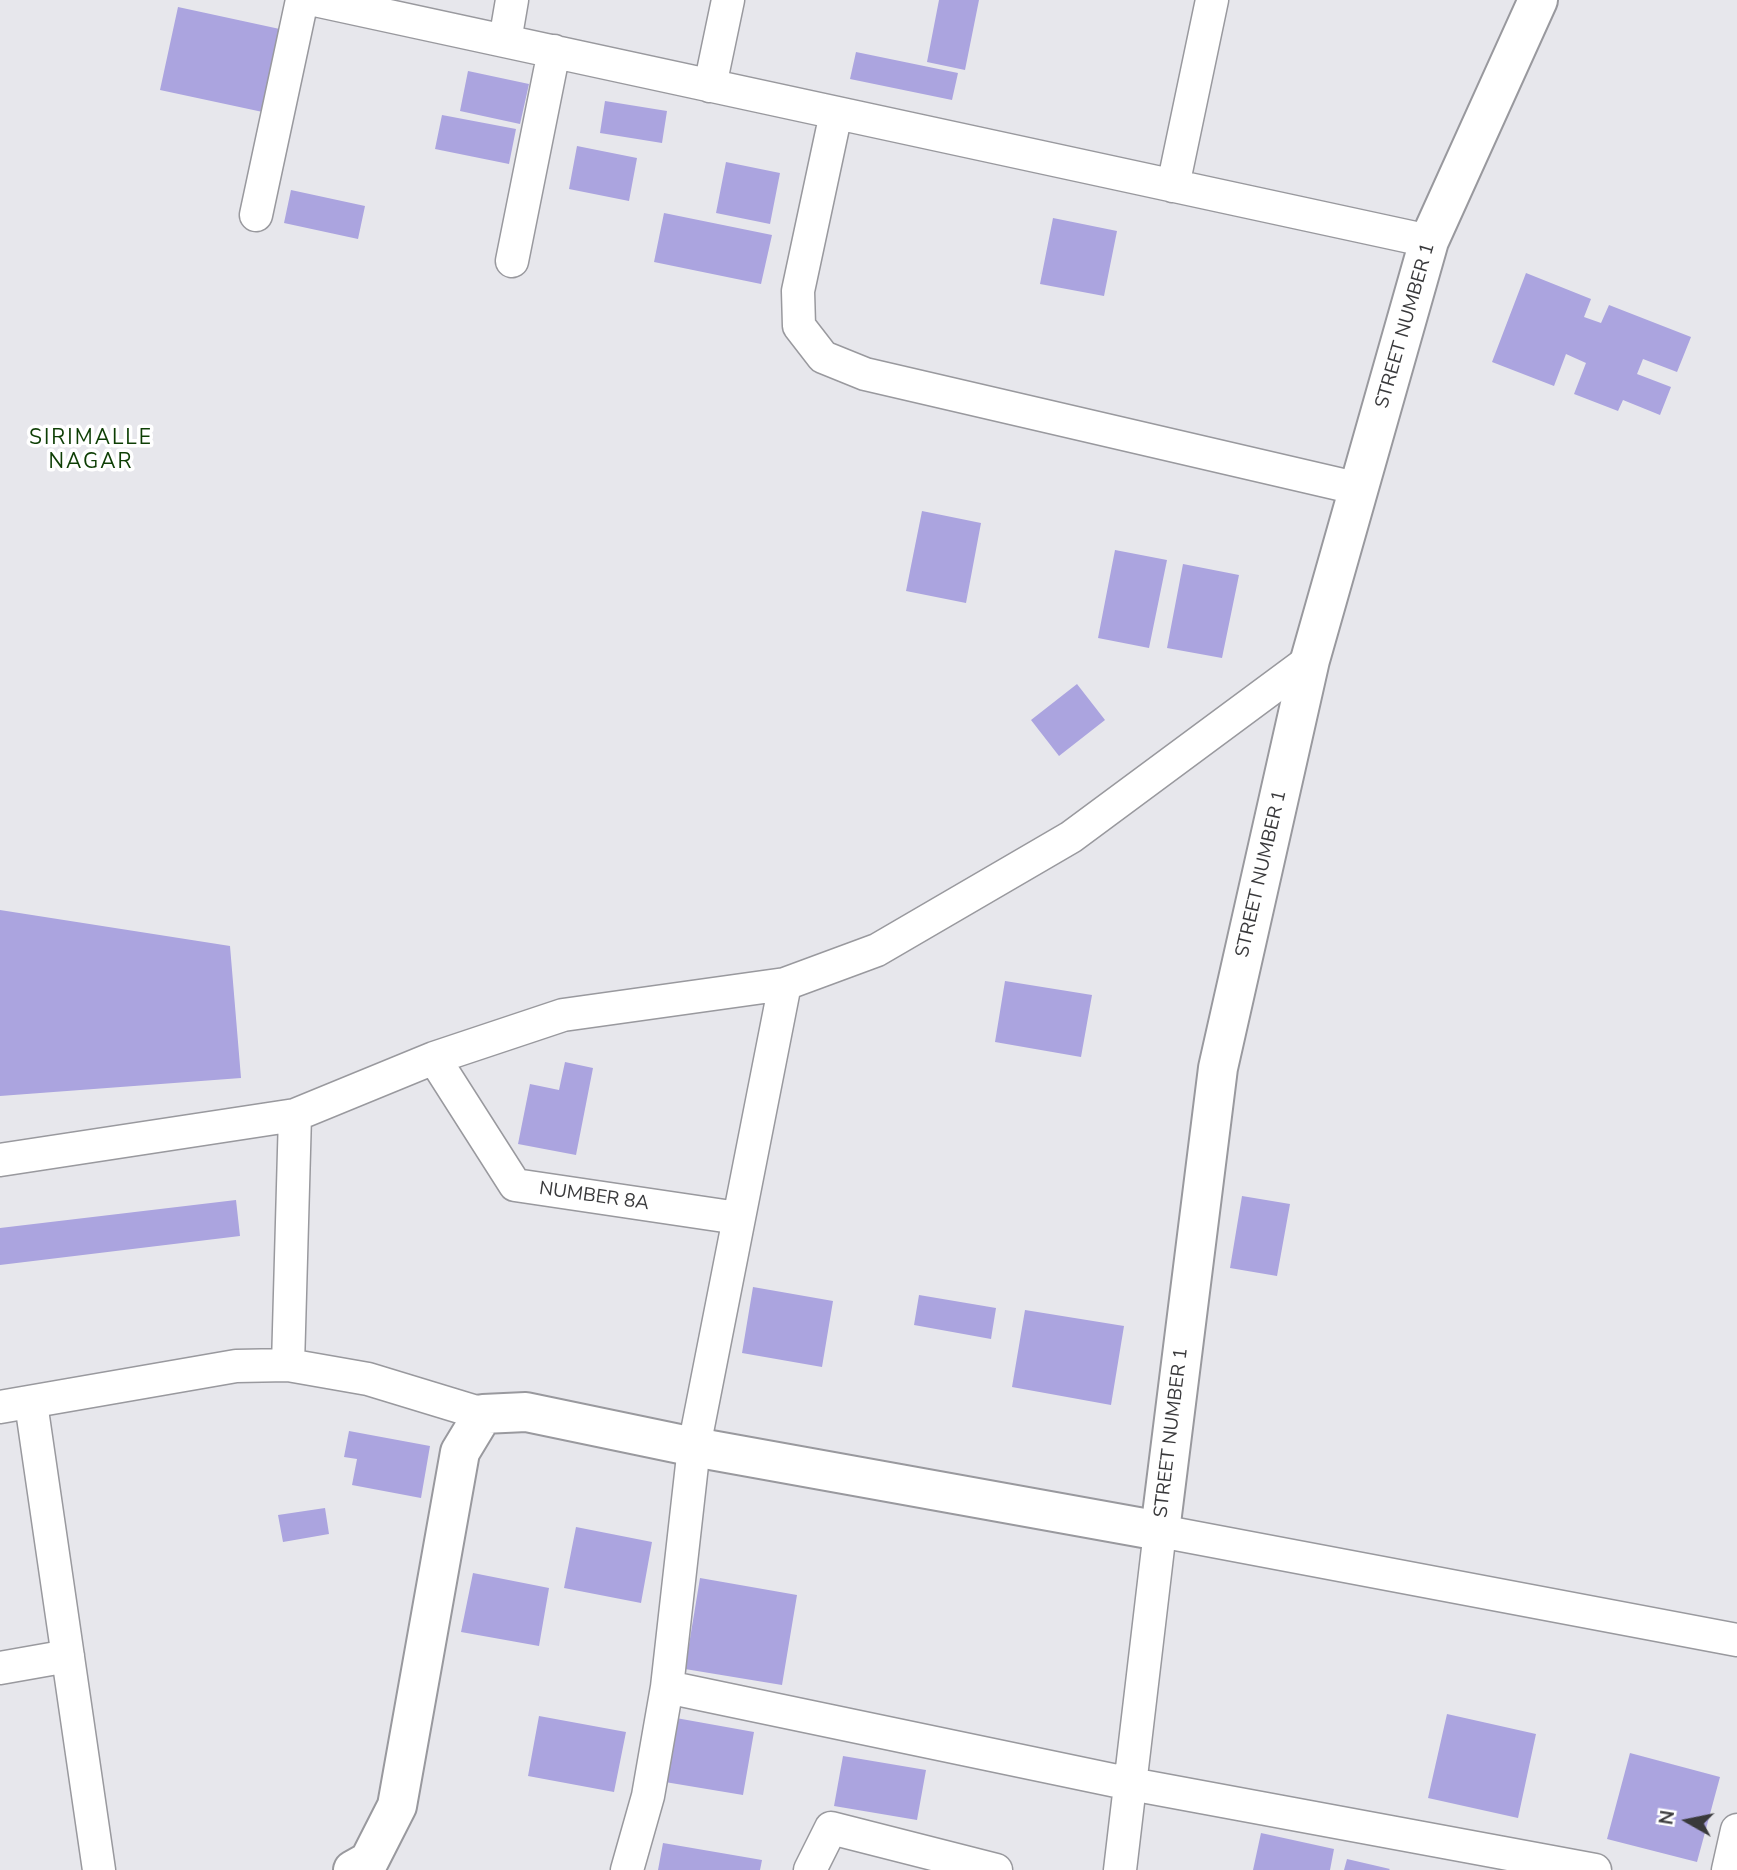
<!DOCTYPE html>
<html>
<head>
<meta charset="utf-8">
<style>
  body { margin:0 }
  #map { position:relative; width:1737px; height:1870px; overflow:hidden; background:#e7e7ec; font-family:"Nunito Sans",sans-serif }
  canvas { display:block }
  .north { position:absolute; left:1653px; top:1786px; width:70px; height:70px; -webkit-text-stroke:5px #fff; paint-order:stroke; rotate:279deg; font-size:19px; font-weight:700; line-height:28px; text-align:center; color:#39393b }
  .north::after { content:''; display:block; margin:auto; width:24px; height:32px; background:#39393b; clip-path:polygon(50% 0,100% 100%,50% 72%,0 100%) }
</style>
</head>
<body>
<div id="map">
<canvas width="1737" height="1870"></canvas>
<div class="north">N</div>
</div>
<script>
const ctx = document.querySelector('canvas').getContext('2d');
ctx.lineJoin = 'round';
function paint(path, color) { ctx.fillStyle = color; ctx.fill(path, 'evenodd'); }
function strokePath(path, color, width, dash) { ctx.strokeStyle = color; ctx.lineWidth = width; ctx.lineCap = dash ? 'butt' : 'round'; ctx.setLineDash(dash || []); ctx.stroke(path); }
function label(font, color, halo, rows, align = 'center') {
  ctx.font = font + ' "Nunito Sans",sans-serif'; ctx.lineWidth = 7; ctx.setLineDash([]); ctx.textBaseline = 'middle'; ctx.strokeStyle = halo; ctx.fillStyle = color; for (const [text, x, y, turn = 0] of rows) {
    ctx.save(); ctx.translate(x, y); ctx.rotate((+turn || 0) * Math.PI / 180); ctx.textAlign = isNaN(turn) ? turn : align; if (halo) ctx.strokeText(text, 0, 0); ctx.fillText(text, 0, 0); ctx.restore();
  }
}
paint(new Path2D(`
  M939,0H979L965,70L927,62Z
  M178,7L289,31L272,114L160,90Z
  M856,52L958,73L952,100L850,79Z
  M468,71L529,84L520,124L460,111Z
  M605,101L667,111L662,143L600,133Z
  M442,115L516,129L509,164L435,149Z
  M577,146L637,158L629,201L569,189Z
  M726,162L780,173L770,224L716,213Z
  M291,190L365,206L358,239L284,223Z
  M664,213L772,235L761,284L654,262Z
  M1053,218L1117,231L1104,296L1040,284Z
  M1526,273L1591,299L1584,317L1601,323L1609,305L1691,337L1677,372L1643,359L1637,374L1671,387L1660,415L1623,400L1618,411L1574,394L1586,363L1566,354L1554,386L1492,362Z
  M922,511L981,523L966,603L906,591Z
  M1115,550L1167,560L1149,648L1098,638Z
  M1183,564L1239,575L1222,658L1167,648Z
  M1077,684L1105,720L1059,756L1031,720Z
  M0,910L230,946L241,1078L0,1096Z
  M1005,981L1092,995L1081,1057L995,1042Z
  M565,1062L593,1068L576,1155L518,1144L530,1084L559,1090Z
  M1242,1196L1290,1204L1277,1276L1230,1268Z
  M236,1200L240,1236L0,1265V1228Z
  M753,1287L833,1301L822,1367L742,1353Z
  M919,1295L996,1308L991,1339L914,1325Z
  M1025,1310L1124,1326L1111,1405L1012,1387Z
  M349,1431L430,1446L421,1498L352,1485L357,1459L344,1457Z
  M325,1508L329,1534L283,1542L278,1515Z
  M576,1527L652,1542L641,1603L564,1588Z
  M473,1573L549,1588L539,1646L461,1632Z
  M700,1578L797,1595L782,1685L685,1669Z
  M1447,1714L1536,1734L1518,1818L1428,1798Z
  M539,1716L626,1732L614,1792L528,1776Z
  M676,1718L754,1732L743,1795L665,1782Z
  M1630,1753L1720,1777L1697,1862L1607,1839Z
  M843,1756L926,1770L917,1820L834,1806Z
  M1261,1833L1334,1849L1330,1870H1253Z
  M663,1843L762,1860L760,1870H658Z
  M1347,1859L1390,1869L1389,1870H1344Z`), '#aba4df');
const street = new Path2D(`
  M315,0L1429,241
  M505,41L512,0
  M710,86L728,0
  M836,113L798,291L799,326L823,357L865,374L1360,489
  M1173,186L1212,0
  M256,215L302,0
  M512,261L554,51
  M434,1058L515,1185L738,1218
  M0,1160L295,1115L434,1058L563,1015L785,984L877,950L1071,837L1310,660
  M288,1365L295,1115
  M31,1403L99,1870
  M0,1407L236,1366L288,1365L368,1379L483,1414
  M0,1668L68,1656
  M667,1687L1131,1784L1595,1870
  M627,1870L648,1796L667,1687L694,1447L785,984
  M810,1870L831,1828L996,1870
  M1120,1870L1160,1531L1737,1640
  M1728,1870L1737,1830`);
const secondary = new Path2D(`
  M353,1870L369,1861L397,1806L460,1452L483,1414L526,1412L694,1447L1160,1531L1218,1068L1310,660L1429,241L1538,0`);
strokePath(street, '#99999e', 35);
strokePath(secondary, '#99999e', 42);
strokePath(street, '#fff', 32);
strokePath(secondary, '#fff', 38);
label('19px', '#39393b', '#fff', [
  ["STREET NUMBER 1",1406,326,-74],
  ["STREET NUMBER 1",1262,874,-77],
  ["NUMBER 8A",594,1197,8],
  ["STREET NUMBER 1",1172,1433,-83]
]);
ctx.letterSpacing = '2px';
label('21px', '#0d3e04', '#fff', [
  ["SIRIMALLE",91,439],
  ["NAGAR",91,463]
]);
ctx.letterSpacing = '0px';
</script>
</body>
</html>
